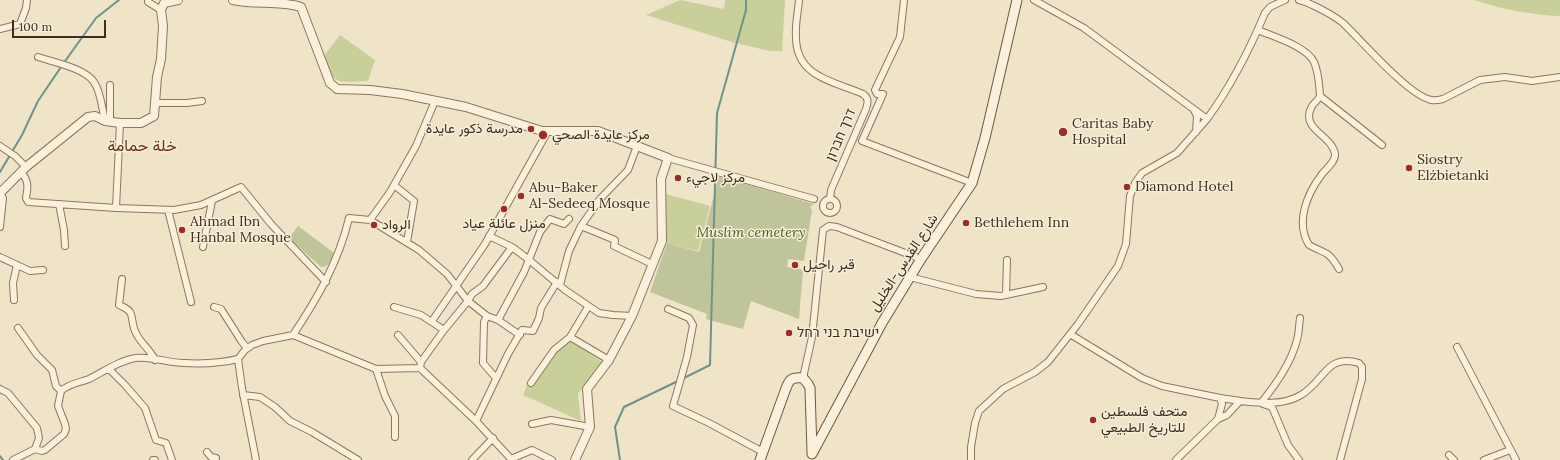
<!DOCTYPE html>
<html>
<head>
<meta charset="utf-8">
<style>
  body { margin:0 }
  #map { position:relative; width:1560px; height:460px; overflow:hidden; background:#f0e4c8; font-family:Lora,serif }
  canvas { display:block }
  .scale { position:absolute; left:12px; top:20px; width:94px; height:18px; box-sizing:border-box; border:2px solid #3d2e20; border-top:0; padding-left:5px; font-size:12px; line-height:14px; white-space:nowrap; color:#3d2e20; -webkit-text-stroke:3px #f7eed8; paint-order:stroke }
</style>
</head>
<body>
<div id="map">
<canvas width="1560" height="460"></canvas>
<div class="scale">100 m</div>
</div>
<script>
const ctx = document.querySelector('canvas').getContext('2d');
ctx.lineJoin = 'round';
function paint(path, color) { ctx.fillStyle = color; ctx.fill(path, 'evenodd'); }
function strokePath(path, color, width, dash) { ctx.strokeStyle = color; ctx.lineWidth = width; ctx.lineCap = dash ? 'butt' : 'round'; ctx.setLineDash(dash || []); ctx.stroke(path); }
function label(font, color, halo, rows, align = 'center') {
  ctx.font = font + ' Lora,Vazirmatn,Heebo,serif'; ctx.lineWidth = 3; ctx.setLineDash([]); ctx.textBaseline = 'middle'; ctx.strokeStyle = halo; ctx.fillStyle = color; for (const [text, x, y, turn = 0] of rows) {
    ctx.save(); ctx.translate(x, y); ctx.rotate((+turn || 0) * Math.PI / 180); ctx.textAlign = isNaN(turn) ? turn : align; if (halo) ctx.strokeText(text, 0, 0); ctx.fillText(text, 0, 0); ctx.restore();
  }
}
paint(new Path2D(`
  M680,0L724,9L725,0H785L782,51H770L735,43L646,15Z
  M1474,0H1560V16C1530,15 1502,9 1474,0Z
  M340,35L375,60L368,81C338,82 334,87 324,56Z
  M666,194L710,206L698,251L667,243Z
  M571,340L602,362L578,394L581,421L523,395L527,385L532,384L556,350Z`), '#c9cf9b');
paint(new Path2D(`
  M719,176L814,204L810,207L812,210L804,261L788,259L787,267L803,270L799,319L751,301L743,329L706,319L707,314L650,292L667,243L699,252Z
  M298,226L334,253C331,260 330,267 321,267L289,238Z`), '#bfc49a');
strokePath(new Path2D(`
  M0,172L22,135L38,101L63,64L96,18L119,0
  M682,379L710,365L717,113L746,10V0
  M0,456L3,460
  M620,460L615,427L624,407L678,381`), '#6f938a', 2);
const minor = new Path2D(`
  M148,0V2L161,10
  M799,0C798,12 795,25 796,37C796,77 833,81 863,94C869,98 868,103 866,109L831,190L830,199
  M904,0L900,37L875,90L877,94H883L862,141L972,183
  M1034,0L1084,28L1207,119C1231,86 1249,51 1265,13L1270,7L1285,0
  M1299,0C1311,3 1333,15 1343,23C1362,41 1408,95 1431,100C1435,101 1439,100 1443,99L1480,80L1505,77L1532,81L1560,77
  M0,29L20,24L26,8L27,0
  M1258,30C1274,37 1306,46 1314,62C1319,73 1319,85 1320,96C1318,101 1313,103 1311,108C1301,130 1332,135 1335,154C1336,161 1326,169 1322,174C1307,194 1295,222 1309,245C1327,255 1327,249 1339,269
  M38,57C53,62 85,68 94,82C101,92 102,109 105,121
  M110,85V122
  M1320,96L1382,145
  M155,103H187L202,101
  M1194,110L1197,116L1196,132
  M120,123L116,208L174,210L201,205L241,187L271,224L326,282
  M0,146L15,156L26,167
  M668,158L814,199
  M21,172C29,181 28,187 26,198L28,202L116,208
  M394,185L414,201L407,242
  M823 206a7 7 0 1 1 14 0a7 7 0 1 1-14 0Z
  M59,204L64,230L65,246
  M168,210L191,302
  M370,220L390,192L416,146L435,101
  M581,226L615,240L614,246L652,264
  M0,227L3,198L0,193
  M489,236L512,247L528,259L565,290L599,313L613,315L632,316
  M203,247L212,201
  M0,257L30,271L43,270
  M910,277L976,294L1001,296L1043,287
  M122,279L119,305C123,307 127,308 130,312C133,317 132,325 135,331C139,342 150,349 155,360
  M560,285L569,251L581,226L600,199L628,170L637,146
  M1006,295L1007,260
  M14,300L13,283L17,265
  M214,307L221,309L242,342L247,348
  M394,307L421,315L444,330L468,301L472,294L483,286L512,247
  M668,309L689,318L693,325L687,357L673,406L709,423L763,452
  M487,316L484,322L483,363L496,378
  M498,320L524,272L540,232L550,219L564,224L569,219
  M432,321L485,244L548,131
  M18,328L37,355L52,370L56,386L61,391
  M1070,334L1142,378L1162,386L1220,398L1222,404L1218,419
  M293,335C317,299 339,261 349,218L370,220L419,250L447,274L468,301L487,316L498,320L520,335
  M398,335L421,362
  M570,337L609,360
  M1457,347L1516,460
  M420,368L421,362L444,330
  M109,369L125,385L145,408L156,440L166,443L172,460
  M376,369L385,396L395,416V437
  M803,378L812,337L823,230L829,226L837,227L921,259
  M531,383L554,350L570,337L588,307
  M0,389L8,393L37,428L39,438L35,449L13,460
  M243,395L260,397L275,407L290,421L312,432L358,460
  M1220,398L1241,401
  M1261,403C1276,384 1291,363 1297,340C1299,333 1299,325 1300,318
  M1263,404L1272,407L1288,445L1299,460
  M476,421L508,354L522,330L533,331L539,318L541,308L557,282
  M532,424L551,420L590,427
  M35,449L42,451L45,450L64,434L66,429L65,424L58,406L61,391C70,383 79,383 89,379C103,372 120,360 136,358C152,356 168,363 184,363C202,364 221,363 238,359
  M207,452L211,457L216,458V460
  M1449,455L1454,460
  M511,459L532,450L552,460
  M153,460H155
  M256,460L242,388L238,359L245,350L252,345L263,341L293,335L376,369L420,368L476,421L512,460
  M472,460L493,438
  M971,460V447L975,423L979,411L1003,389L1035,372L1048,362L1078,324L1118,266L1126,244L1130,196L1135,183L1142,173L1177,153L1207,119
  M1176,460L1218,419L1227,415L1240,401C1259,403 1283,406 1301,395C1325,381 1326,353 1359,363L1362,367V379L1340,460
  M1484,460L1510,450`);
const tertiary = new Path2D(`
  M233,0C255,5 280,0 301,7L330,83L337,89L370,90L402,94L466,107L542,131H598L668,158L661,179L662,241L632,316L609,360L587,389L590,427L575,460
  M0,193L26,167L88,117L95,116L105,121L120,123H141L154,116L157,77L161,59L163,26L161,10L164,3L178,0`);
const secondary = new Path2D(`
  M812,454L882,323L921,259L972,183L985,138L1017,0
  M760,460L785,391C789,380 790,377 803,378L808,384L810,388L812,452`);
strokePath(minor, '#8d765c', 8);
strokePath(tertiary, '#8d765c', 10);
strokePath(secondary, '#6f573f', 11);
strokePath(minor, '#faf1dc', 6);
strokePath(tertiary, '#faf1dc', 8);
strokePath(secondary, '#faf1dc', 9);
for (const [x, y, r, color] of [
  [531,129,4,"#9e2a2b"],
  [1063,132,5,"#9e2a2b"],
  [543,135,5,"#9e2a2b"],
  [1409,168,4,"#9e2a2b"],
  [678,178,4,"#9e2a2b"],
  [1127,187,4,"#9e2a2b"],
  [521,196,4,"#9e2a2b"],
  [504,209,4,"#9e2a2b"],
  [966,223,4,"#9e2a2b"],
  [374,225,4,"#9e2a2b"],
  [182,230,4,"#9e2a2b"],
  [795,265,4,"#9e2a2b"],
  [789,333,4,"#9e2a2b"],
  [1093,420,4,"#9e2a2b"]
]) { const dot = new Path2D(); dot.arc(x, y, r, 0, 2 * Math.PI); ctx.fillStyle = color; ctx.fill(dot); strokePath(dot, '#f7eed8', 1.5); }
label('14px', '#3d2e20', '#f7eed8', [
  ["Caritas Baby",1072,124],
  ["Hospital",1072,140],
  ["مدرسة ذكور عايدة",523,129,"right"],
  ["مركز عايدة الصحي",552,135],
  ["Siostry",1417,160],
  ["Elżbietanki",1417,176],
  ["مركز لاجيء",686,178],
  ["Diamond Hotel",1135,187],
  ["Abu-Baker",529,188],
  ["Al-Sedeeq Mosque",529,204],
  ["Ahmad Ibn",190,222],
  ["Hanbal Mosque",190,238],
  ["Bethlehem Inn",974,223],
  ["منزل عائلة عياد",504,224,"center"],
  ["الرواد",382,225],
  ["قبر راحيل",803,265],
  ["ישיבת בני רחל",797,333],
  ["متحف فلسطين",1101,412],
  ["للتاريخ الطبيعي",1101,428]
], 'left');
label('14px', '#3d2e20', '#f7eed8', [
  ["דרך חברון",841,135,-67],
  ["شارع القدس-الخليل",904,263,-57]
]);
label('italic 14px', '#4d5a26', '#f7eed8', [
  ["Muslim cemetery",751,233]
]);
label('16px', '#6b2e1e', '#f7eed8', [
  ["خلة حمامة",142,146]
]);
</script>
</body>
</html>
